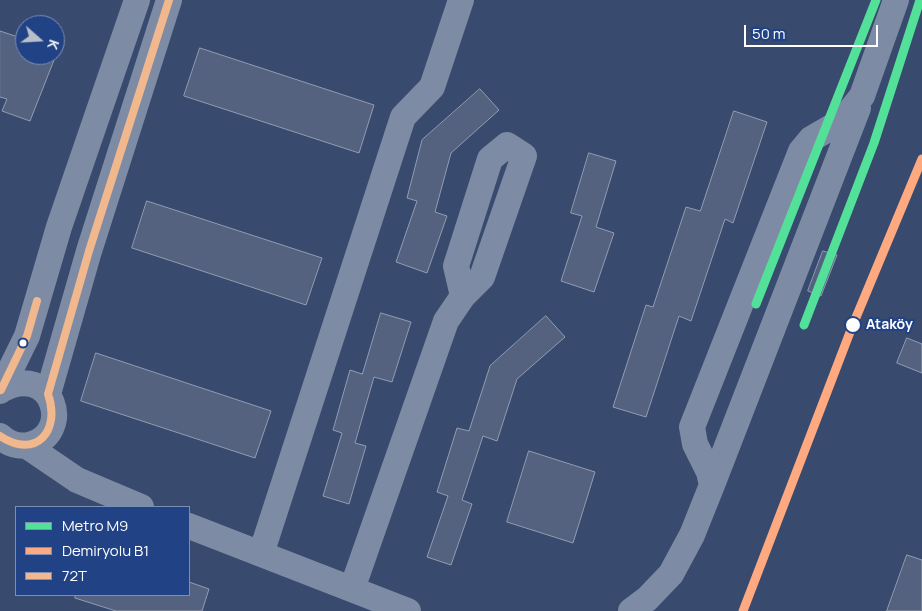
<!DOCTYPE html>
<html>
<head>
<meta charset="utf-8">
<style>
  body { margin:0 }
  #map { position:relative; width:922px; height:611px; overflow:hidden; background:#384a6e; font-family:Manrope,sans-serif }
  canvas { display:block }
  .legend { position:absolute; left:15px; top:506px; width:175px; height:90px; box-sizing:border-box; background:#214285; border:1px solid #7a8eb6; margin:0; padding:6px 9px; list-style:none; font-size:15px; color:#fff }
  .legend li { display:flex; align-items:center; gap:10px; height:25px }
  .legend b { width:25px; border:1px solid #7a8eb6 }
  .north { position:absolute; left:15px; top:15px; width:50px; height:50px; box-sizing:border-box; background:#214285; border:1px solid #7a8eb6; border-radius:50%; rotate:109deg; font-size:14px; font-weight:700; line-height:20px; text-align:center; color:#fff }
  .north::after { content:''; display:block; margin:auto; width:18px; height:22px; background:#b9c0cc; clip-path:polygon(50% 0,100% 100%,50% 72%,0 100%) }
  .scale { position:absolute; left:744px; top:25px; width:134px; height:22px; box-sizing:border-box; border:2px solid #fff; border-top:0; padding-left:6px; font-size:15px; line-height:18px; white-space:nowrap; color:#fff; -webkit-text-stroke:4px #214285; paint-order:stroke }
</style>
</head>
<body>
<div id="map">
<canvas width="922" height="611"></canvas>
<ul class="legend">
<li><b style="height:6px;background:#53e098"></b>Metro M9</li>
<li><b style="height:6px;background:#ffa980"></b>Demiryolu B1</li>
<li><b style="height:6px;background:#f1b78d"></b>72T</li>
</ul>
<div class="north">K</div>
<div class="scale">50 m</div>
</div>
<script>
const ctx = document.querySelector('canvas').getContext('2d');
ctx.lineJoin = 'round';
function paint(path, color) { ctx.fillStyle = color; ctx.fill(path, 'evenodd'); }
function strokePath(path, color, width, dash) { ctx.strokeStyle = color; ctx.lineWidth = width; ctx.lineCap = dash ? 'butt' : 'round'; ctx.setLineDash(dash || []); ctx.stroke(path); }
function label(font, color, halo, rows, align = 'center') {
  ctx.font = font + ' Manrope,sans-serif'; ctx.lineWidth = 4; ctx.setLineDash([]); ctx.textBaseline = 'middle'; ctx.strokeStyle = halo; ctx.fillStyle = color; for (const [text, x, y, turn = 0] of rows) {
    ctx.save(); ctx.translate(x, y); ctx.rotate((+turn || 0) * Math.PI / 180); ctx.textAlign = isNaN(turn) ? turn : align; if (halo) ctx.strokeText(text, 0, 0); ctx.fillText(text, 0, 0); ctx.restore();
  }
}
const building = new Path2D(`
  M0,31L21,38L18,46L25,48V55H56L30,121L2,111L7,99L0,97Z
  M200,48L374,105L359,153L184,96Z
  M480,89L499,110L451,153L435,212L447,216L427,273L396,262L417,201L407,198L422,140Z
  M734,111L767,122L733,223L725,219L691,321L679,316L646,417L613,407L646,305L653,307L686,207L700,211Z
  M589,153L616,161L596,227L614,233L594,292L561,281L582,216L571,213Z
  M147,201L322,258L306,305L132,248Z
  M823,251L837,255L821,296L808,291Z
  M381,313L411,322L392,382L374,377L355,443L366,446L349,504L323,496L342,433L333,430L350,370L362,374Z
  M546,316L565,337L517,379L497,441L483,436L462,500L472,504L451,565L427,557L448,496L437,492L457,428L469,431L490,366Z
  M907,338L922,344V373L897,363Z
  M96,353L271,411L255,458L81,401Z
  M529,451L595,472L573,543L507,522Z
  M907,555L922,560V611H887Z
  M189,582L209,589L202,611H116L75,598V595H189Z`);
paint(building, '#54627f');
strokePath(building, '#929cb2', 1);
strokePath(new Path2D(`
  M0,391L27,336L59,227L137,0
  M48,394L89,251L169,0
  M0,436C8,444 18,447 29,445C75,434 53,361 1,390
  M27,446L77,480L141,507
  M712,485L858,108
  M189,526L408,611
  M261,554L403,117L432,87L461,0
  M352,589L446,321L463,296L482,277L524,156L507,145L490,159L456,266L463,296
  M631,611L647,599L671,574L692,535L712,485L709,472L695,444L692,427L801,151L811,139L842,121L862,96L896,0`), '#7e8ba4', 26);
strokePath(new Path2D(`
  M1,390L27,336L37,301
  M0,436C36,460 61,431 48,394L89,251L169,0`), '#f1b78d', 8);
strokePath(new Path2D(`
  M743,611L852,327L922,159`), '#ffa980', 9);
strokePath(new Path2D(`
  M756,304L876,0
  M804,325L874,143L920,0`), '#53e098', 9);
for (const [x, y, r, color] of [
  [853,325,8,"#fff"],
  [23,343,4.5,"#fff"]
]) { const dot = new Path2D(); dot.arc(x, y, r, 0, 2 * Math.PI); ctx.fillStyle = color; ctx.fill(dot); strokePath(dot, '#214285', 2); }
label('bold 14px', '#fff', '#214285', [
  ["Ataköy",866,325]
], 'left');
</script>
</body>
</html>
